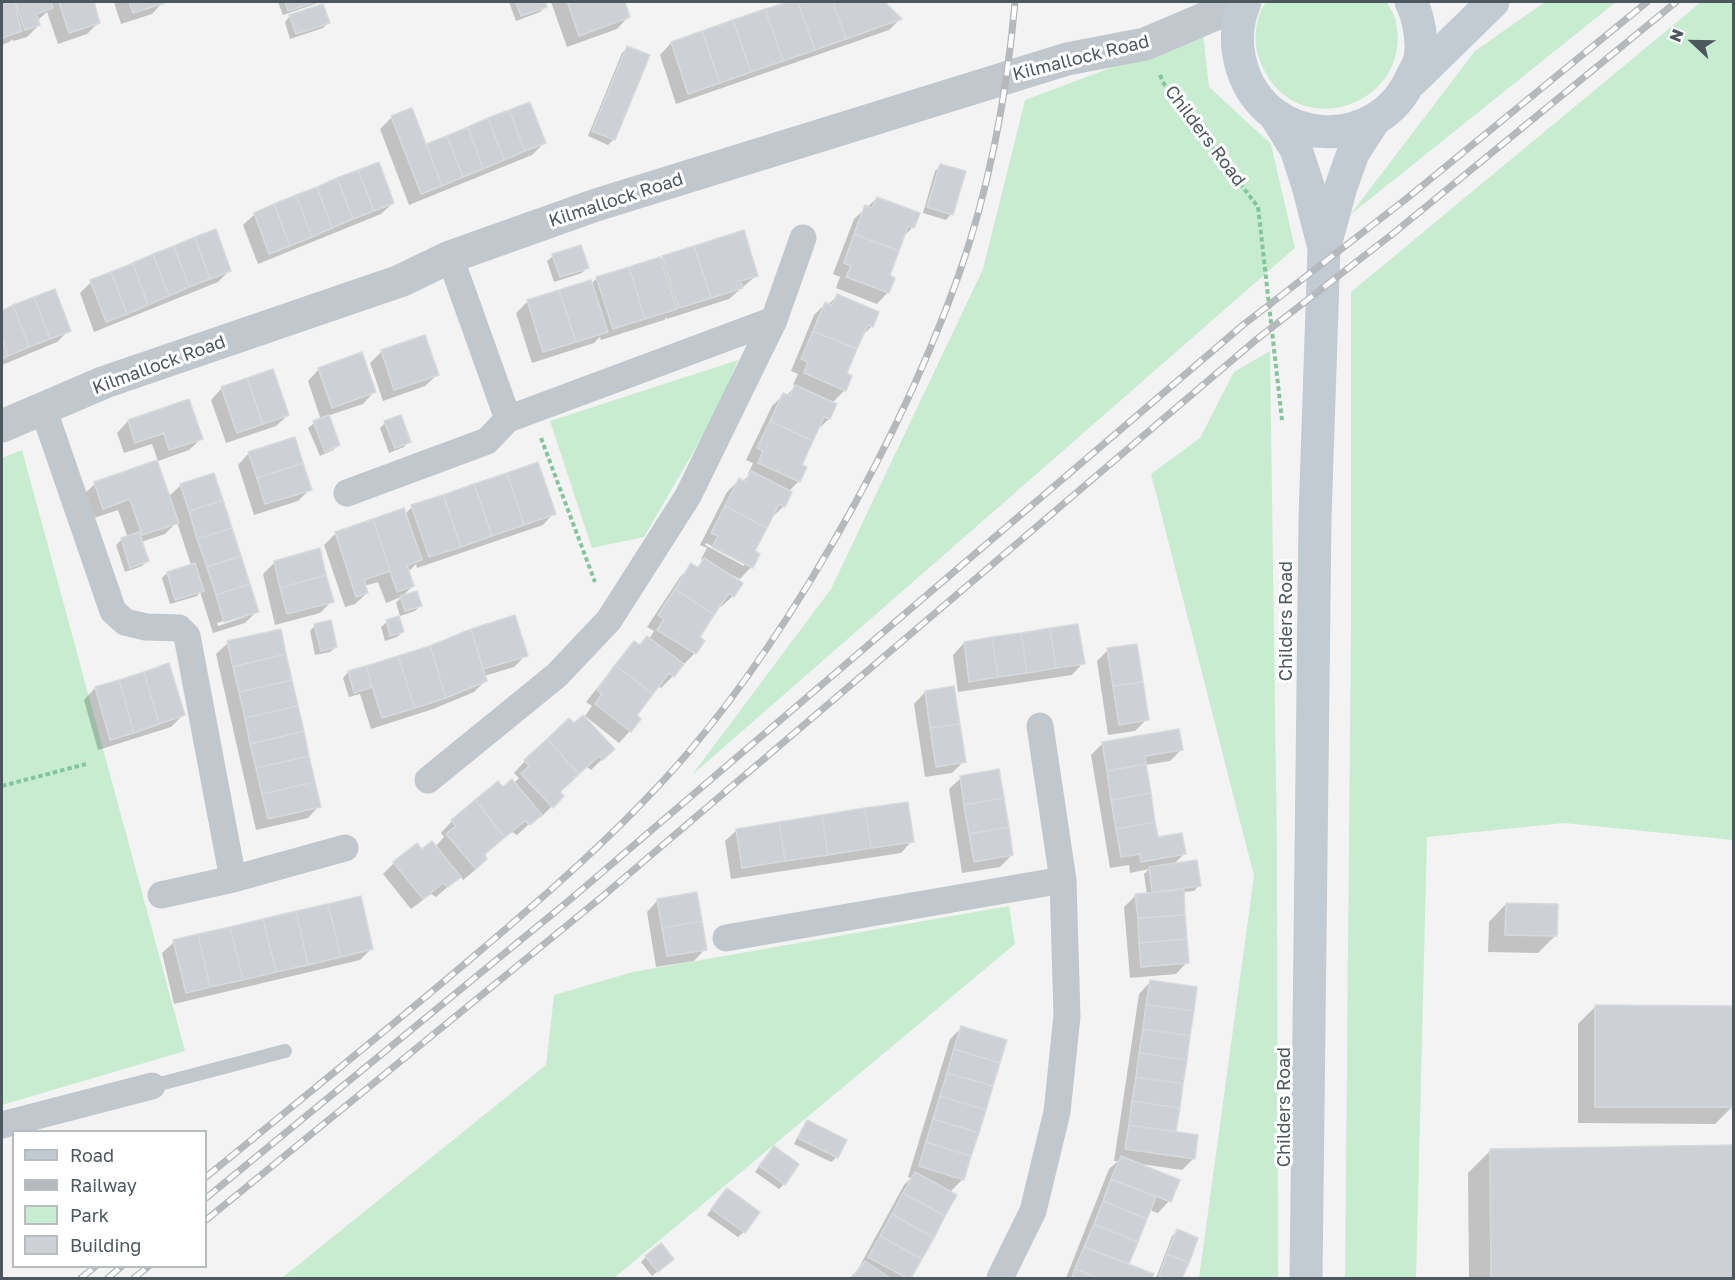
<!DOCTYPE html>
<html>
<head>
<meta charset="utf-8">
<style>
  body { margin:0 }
  #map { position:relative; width:1735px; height:1280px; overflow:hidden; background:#f4f3f3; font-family:"Golos Text",sans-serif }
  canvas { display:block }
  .frame { position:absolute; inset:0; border:3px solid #4c585e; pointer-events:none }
  .legend { position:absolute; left:12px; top:1130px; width:195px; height:138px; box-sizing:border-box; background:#fff; border:2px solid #b7bcbf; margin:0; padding:8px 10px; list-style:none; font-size:18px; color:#4c585e }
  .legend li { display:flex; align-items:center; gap:12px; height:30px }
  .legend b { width:30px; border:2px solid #b7bcbf }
  .north { position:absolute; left:1663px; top:12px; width:60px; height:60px; -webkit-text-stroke:4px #fff; paint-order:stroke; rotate:292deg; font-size:16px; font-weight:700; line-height:24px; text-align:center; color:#4c585e }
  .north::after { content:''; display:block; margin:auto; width:21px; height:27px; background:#4c585e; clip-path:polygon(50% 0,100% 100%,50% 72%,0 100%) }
</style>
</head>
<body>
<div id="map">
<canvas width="1735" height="1280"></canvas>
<div class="frame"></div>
<ul class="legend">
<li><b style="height:8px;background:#c1cbd1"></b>Road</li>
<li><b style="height:8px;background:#b5b9bc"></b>Railway</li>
<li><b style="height:16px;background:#c7ecd0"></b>Park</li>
<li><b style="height:16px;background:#cdd0d4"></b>Building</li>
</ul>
<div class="north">N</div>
</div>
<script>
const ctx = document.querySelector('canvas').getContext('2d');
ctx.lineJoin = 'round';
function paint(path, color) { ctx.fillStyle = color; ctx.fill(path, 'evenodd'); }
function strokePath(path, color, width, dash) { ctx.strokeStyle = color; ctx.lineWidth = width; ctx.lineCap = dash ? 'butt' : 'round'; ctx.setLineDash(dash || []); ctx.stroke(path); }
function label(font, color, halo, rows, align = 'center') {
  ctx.font = font + ' "Golos Text",sans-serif'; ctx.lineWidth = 6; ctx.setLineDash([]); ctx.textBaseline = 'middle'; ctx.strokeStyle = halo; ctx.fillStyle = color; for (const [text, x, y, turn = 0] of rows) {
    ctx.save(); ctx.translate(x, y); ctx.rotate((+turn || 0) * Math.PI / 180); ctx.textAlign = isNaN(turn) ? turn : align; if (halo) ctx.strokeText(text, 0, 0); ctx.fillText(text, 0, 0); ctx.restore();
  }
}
paint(new Path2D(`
  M1266,2H1387C1389,7 1393,12 1395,18C1418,106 1288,151 1258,55C1253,38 1256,15 1266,2Z
  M1545,2H1616L1350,215L1475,51Z
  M1701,2H1734L1733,840L1564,823L1427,837L1416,1278H1345L1351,622V292Z
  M1203,33L1209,87L1271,144L1295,248L692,775L831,589L983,269L1025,100Z
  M1270,351L1277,856L1278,1278H1199L1254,876L1151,474L1200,438L1234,372Z
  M738,360L716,413L644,537L592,548L550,421Z
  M22,450L185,1051L2,1105V458Z
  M1009,906L1015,944L614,1278H282L546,1065L554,995L633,972Z`), '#c7ecd0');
paint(new Path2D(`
  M2,2H92L99,22L87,34L58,44L47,12L37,21L39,25L27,37L13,41V39L9,42L2,45Z
  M114,2H163L152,14L121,24Z
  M278,2H318L315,4L283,15Z
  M509,2H543L545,7L540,12L516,21Z
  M551,2H623L628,17L617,29L567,47Z
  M792,2H883L900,19L889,30L676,104L660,55L671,43Z
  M290,16L328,23L323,28L290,39L285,22Z
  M628,47L614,139L608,145L588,136L622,53Z
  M529,104L544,143L532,155L409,205L380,129L392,117L425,146Z
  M941,165L951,214L946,220L923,213L935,171Z
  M877,198L913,227L902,238L888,276V292L877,304L836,288L840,277L833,274L854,219Z
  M393,203L381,214L258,264L243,225L255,214Z
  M553,256L587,267L582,273L554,282L547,261Z
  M663,257L757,275L729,299L667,319V317L664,320L601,340L600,337L594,343L532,363L516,313L528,301L591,284L597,278L660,260Z
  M229,271L218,282L94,332L80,293L91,282Z
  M54,291L69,330L57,342L2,365V313Z
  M837,296L872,326L861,337L845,374V390L831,404L835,405L829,419L817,430L800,465L799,481L788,492L784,506L772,517L753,552L758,554L751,567L740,579L732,575L733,596L721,607L719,605L698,638L703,641L695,653L683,665L682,664L673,676L661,688L658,685L635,716L630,731L619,743L585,716L592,706L586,702L623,655L634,643L638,646L647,638L649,639L654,631L647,627L680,577L692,565L696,568L704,560L701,559L707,548L700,545L727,492L739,480L742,482L749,475L748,474L753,463L746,460L772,406L783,395L786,396L796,386L793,385L798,374L791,371L814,315L825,304L828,305ZM706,543L744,562V566L705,545Z
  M382,351L437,375L425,386L383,401L370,363Z
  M319,369L374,392L363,404L327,416L339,445L333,450L320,456L308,428L314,423L321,420L308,381Z
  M222,388L288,415L276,426L226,443L211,400Z
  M128,421L201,439L189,450L158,461L152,444L124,453L117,433Z
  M385,423L409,441L404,447L389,453L380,428Z
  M249,453L310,489L298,501L254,515L238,465Z
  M95,484L168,497L181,485L257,611L245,623L213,633L200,592L197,596L170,604L162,578L167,573L191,565L177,522L165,534L141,542L147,561L142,566L125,572L116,545L121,540L128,538L118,510L91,519L83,495ZM245,614V617L218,626L217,623Z
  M412,507L554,513L543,525L417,568L416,564L408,572L413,586L401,597L386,603L378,582L364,586L367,593L355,604L345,607L324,545L336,533L403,510L405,514Z
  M319,550L332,601L320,613L275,625L263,574L274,563Z
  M401,597L420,606L415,611L400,616L396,603Z
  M387,622L403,632L397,637L385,641L381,627Z
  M315,625L336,647L330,652L315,655L310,631Z
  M228,643L319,806L308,818L256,830L216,654Z
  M964,643L1083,663L1072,675L958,692L953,655Z
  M430,647L526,655L514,667L484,676L486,680L474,692L433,709L371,729L360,694L349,697L343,678L348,672Z
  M1108,650L1147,719L1135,731L1108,735L1097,661Z
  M95,688L183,715L171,727L98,750L84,700Z
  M925,692L964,761L952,773L925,777L914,704Z
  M1102,744L1182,749L1170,761L1145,765L1157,839L1184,854L1173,865L1199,885L1194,891L1182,892L1187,962L1176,974L1130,978L1124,907L1136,895L1147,894L1144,874L1149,869L1130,873L1129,865L1110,868L1091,755Z
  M613,749L591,770L586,766L558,792L562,796L540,818L538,816L517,835L512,832L484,855L486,859L474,871L463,880L460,876L436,897L431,894L411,909L383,874L394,863L435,847L444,837L441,833L452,821L498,783L503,789L514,783L519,778L514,773L525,761Z
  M961,778L1012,855L1000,867L962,873L949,789Z
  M737,830L912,841L901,853L731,879L725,841Z
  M658,900L705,949L694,961L656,967L647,912Z
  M1506,904L1556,935L1538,953L1488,952L1489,922Z
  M174,942L372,948L360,960L174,1004L162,953Z
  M1150,982L1174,1133L1193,1159L1182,1170L1141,1164L1169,1201L1158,1213L1149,1210L1127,1265L1152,1275L1150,1278H1066L1109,1169L1118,1161H1114L1139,994Z
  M1595,1007L1733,1106L1715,1124L1578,1123V1024Z
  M961,1028L963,1179L950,1192L955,1195L909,1278H850L858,1269L904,1185L911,1178L908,1177L950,1039Z
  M808,1122L837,1157L831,1162L794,1144L802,1128Z
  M1491,1150L1734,1225V1278H1469L1468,1173Z
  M769,1153L784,1184L779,1189L755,1172Z
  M727,1190L744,1232L738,1237L707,1215Z
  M1178,1231L1196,1239L1181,1278H1156L1172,1236Z
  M646,1257L666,1264L652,1276L641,1262Z`), '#0003');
const building = new Path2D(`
  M2,2H15L18,10L16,11L22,31L2,38Z
  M15,2H51L53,8L36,14L40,25L25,30Z
  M59,2H94L100,23L69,33Z
  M129,2H165V3L133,13Z
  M285,2H315L288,11Z
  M516,2H545L547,7L521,16Z
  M575,2H625L630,17L579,36L568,4Z
  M789,2H798L815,50L783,61L765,9Z
  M798,2H833L846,39L815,50Z
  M833,2H885L902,19L846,39Z
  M323,4L330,23L296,34L289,15Z
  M765,9L783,61L751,72L733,20Z
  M733,20L751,72L720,83L702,31Z
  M702,31L720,83L688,94L671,42Z
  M627,46L650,55L615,140L592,131Z
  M530,102L546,143L525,151L509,110Z
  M412,108L442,186L421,194L391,116Z
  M509,110L525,151L504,160L488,118Z
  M488,118L504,160L483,169L468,127Z
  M468,127L483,169L463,177L447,136Z
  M447,136L463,177L442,186L426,144Z
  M379,162L394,203L374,211L358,170Z
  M940,164L966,171L953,215L927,207Z
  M358,170L374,211L353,219L337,178Z
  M337,178L353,219L332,228L317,187Z
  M317,187L332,228L312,237L296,195Z
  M296,195L312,237L290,246L274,204Z
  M877,197L920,213L914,228L908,226L899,251L854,234L865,205L872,208Z
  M274,204L290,246L269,254L254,213Z
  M216,229L231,271L210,279L195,237Z
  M744,230L758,276L740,281L743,288L711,298L694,246Z
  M854,234L899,251L890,275L895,278L889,293L846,277L851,266L844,263Z
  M195,237L210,279L189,287L174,246Z
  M581,245L589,268L560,277L552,254Z
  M174,246L189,287L169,296L153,254Z
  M694,246L711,298L679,308L662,256Z
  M153,254L169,296L148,305L133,263Z
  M660,257L677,309L645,319L629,267Z
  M133,263L148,305L127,314L111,272Z
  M629,267L645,319L613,329L596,277Z
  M111,272L127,314L106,322L90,280Z
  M591,280L608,332L576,342L559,290Z
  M55,289L71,331L50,339L34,297Z
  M559,290L576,342L543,352L527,300Z
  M837,294L879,312L873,327L868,325L857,349L813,331L825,302L832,305Z
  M34,297L50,339L29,347L13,305Z
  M13,305L29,347L8,356L2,338V311Z
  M813,331L857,349L847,373L852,376L846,391L804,373L808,362L801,359Z
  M425,335L439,375L394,390L381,350Z
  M2,338L8,356L2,359Z
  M362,352L376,392L332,408L318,368Z
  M273,369L289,415L263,424L247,378Z
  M247,378L263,424L237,433L221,387Z
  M795,385L837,404L830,419L824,417L813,441L770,421L783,393L790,396Z
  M189,399L203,439L169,450L164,433L135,443L128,420Z
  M329,415L340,445L325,452L313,421Z
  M401,415L411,442L395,448L384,421Z
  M770,421L813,441L802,465L807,467L800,482L758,463L763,451L757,448Z
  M295,437L303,463L257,478L248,452Z
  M157,460L179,523L142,535L130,499L103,509L94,482Z
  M538,462L556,514L524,525L507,473Z
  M303,463L312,490L265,504L257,478Z
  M751,471L792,492L785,507L779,504L767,528L725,506L739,478L746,482Z
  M214,473L223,500L189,511L180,484Z
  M507,473L524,525L492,536L474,484Z
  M474,484L492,536L461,547L443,495Z
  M443,495L461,547L429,557L411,505Z
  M223,500L232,528L197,539L189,511Z
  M725,506L767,528L755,551L760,554L753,568L712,547L718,536L711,533Z
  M404,508L422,560L407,565L414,586L397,592L373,519Z
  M373,519L390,571L364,580L368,593L356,597L335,532Z
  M232,528L241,556L207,567L197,539Z
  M139,532L149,561L130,568L121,538Z
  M320,548L326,575L280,588L274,561Z
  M241,556L250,584L216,595L207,567Z
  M704,558L743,583L734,597L729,593L714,615L675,589L691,563L698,568Z
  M195,563L204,591L175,600L167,572Z
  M326,575L334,602L287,614L280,588Z
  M250,584L259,612L224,622L216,595Z
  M675,589L714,615L700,637L705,641L696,654L657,630L664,619L658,615Z
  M417,591L422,606L405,611L400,596Z
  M515,615L528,656L483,669L471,629Z
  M399,616L404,632L390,636L386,620Z
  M331,620L337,647L321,651L314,624Z
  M1078,624L1085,664L1056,668L1050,628Z
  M1050,628L1056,668L1027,673L1021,633Z
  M281,629L286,654L233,667L227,641Z
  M471,629L487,681L446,698L430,646Z
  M1021,633L1027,673L998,677L992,637Z
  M647,636L684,664L674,677L669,673L653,694L615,665L634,641L640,645Z
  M992,637L998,677L969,682L964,642Z
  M1137,644L1143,682L1113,686L1107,648Z
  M430,646L446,698L415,708L398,656Z
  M286,654L292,680L239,692L233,667Z
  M398,656L415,708L382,718L366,666Z
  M169,663L185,715L159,724L144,672Z
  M615,665L653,694L637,715L641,719L631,732L595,704L602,694L597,690Z
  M366,666L372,687L354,693L348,671Z
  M144,672L159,724L134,733L119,680Z
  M119,680L134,733L110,740L95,687Z
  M292,680L298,706L245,718L239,692Z
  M1143,682L1149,720L1119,725L1113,686Z
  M954,686L960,724L930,728L925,691Z
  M298,706L304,731L250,744L245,718Z
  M583,715L615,749L603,760L599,756L579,774L547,739L569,718L574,723Z
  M960,724L966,762L936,767L930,728Z
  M1179,729L1183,750L1145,756L1146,764L1107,771L1102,742Z
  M304,731L309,756L256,768L250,744Z
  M547,739L579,774L560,792L564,796L553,808L521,774L529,766L524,760Z
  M309,756L315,782L262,794L256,768Z
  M1146,764L1151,793L1111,800L1107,771Z
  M999,769L1004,798L964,805L960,776Z
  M512,779L542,815L530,825L525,821L505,837L475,800L498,781L503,787Z
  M315,782L321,807L268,819L262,794Z
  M1151,793L1155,822L1116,829L1111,800Z
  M1004,798L1009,827L969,834L964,805Z
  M475,800L505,837L485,854L487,859L476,869L446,834L456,826L451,820Z
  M908,802L914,842L871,848L865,808Z
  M865,808L871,848L828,855L822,815Z
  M822,815L828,855L785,861L779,822Z
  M779,822L785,861L742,868L736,829Z
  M1155,822L1158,837L1182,833L1186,854L1141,862L1140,854L1121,857L1116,829Z
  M1009,827L1013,855L974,862L969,834Z
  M432,841L461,877L448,887L443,883L423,899L393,862L417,843L422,849Z
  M1197,860L1201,886L1152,892L1149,867Z
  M1184,890L1185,915L1138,918L1135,894Z
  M697,892L702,921L662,928L657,899Z
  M361,896L373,949L341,957L328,904Z
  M1506,903L1558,904L1557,936L1505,935Z
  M328,904L341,957L308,965L296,911Z
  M296,911L308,965L276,972L263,919Z
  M1185,915L1187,939L1139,943L1138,918Z
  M263,919L276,972L243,980L230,927Z
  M702,921L707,950L667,956L662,928Z
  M230,927L243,980L210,987L198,934Z
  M198,934L210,987L186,993L173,940Z
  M1187,939L1189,963L1141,967L1139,943Z
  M1150,980L1197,987L1194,1011L1146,1005Z
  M1146,1005L1194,1011L1190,1036L1143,1029Z
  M1595,1005L1734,1006V1107H1595Z
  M961,1026L1007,1040L1000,1063L954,1049Z
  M1143,1029L1190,1036L1187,1060L1139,1053Z
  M954,1049L1000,1063L993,1086L947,1073Z
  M1139,1053L1187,1060L1183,1084L1136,1077Z
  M947,1073L993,1086L986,1110L940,1096Z
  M1136,1077L1183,1084L1180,1108L1132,1101Z
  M940,1096L986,1110L979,1133L933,1119Z
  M1132,1101L1180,1108L1176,1132L1129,1125Z
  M933,1119L979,1133L971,1156L926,1142Z
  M807,1120L847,1140L838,1158L798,1138Z
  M1129,1125L1198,1135L1195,1159L1125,1149Z
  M926,1142L971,1156L964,1180L919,1166Z
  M1734,1145V1278H1491L1490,1149Z
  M774,1146L799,1164L785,1185L759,1166Z
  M1121,1156L1180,1180L1171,1202L1111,1179Z
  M915,1172L957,1195L945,1216L903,1193Z
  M1111,1179L1156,1197L1147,1219L1103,1201Z
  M727,1188L760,1212L745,1233L711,1209Z
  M903,1193L945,1216L934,1238L892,1214Z
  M1103,1201L1147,1219L1138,1242L1094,1224Z
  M892,1214L934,1238L922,1259L880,1236Z
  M1094,1224L1138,1242L1129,1264L1084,1247Z
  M1177,1229L1198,1238L1189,1263L1167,1254Z
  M880,1236L922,1259L911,1278H907L868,1257Z
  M661,1243L674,1259L658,1272L645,1256Z
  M1084,1247L1154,1274L1152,1278H1098L1075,1269Z
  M1167,1254L1189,1263L1182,1278H1167L1159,1276Z
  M865,1261L890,1278H852Z
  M1075,1269L1098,1278H1072Z`);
paint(building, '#cdd0d4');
strokePath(building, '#d7dadd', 1.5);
strokePath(new Path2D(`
  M1160,75L1164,84L1258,207L1282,420
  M541,438L595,582
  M2,786L86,764`), '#83c69b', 4, [4.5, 3]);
strokePath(new Path2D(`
  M152,1086L285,1051`), '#c0c8cd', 14);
strokePath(new Path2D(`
  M450,257L508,419
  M43,408L113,611L125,622L146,627L179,628L187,636L233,879
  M347,493L487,441L508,419L774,320L803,238
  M1040,726L1063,880
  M428,780L557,675L609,620L688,496L774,320
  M161,895L233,879L345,848
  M726,938L1063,880L1067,1016L1057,1112L1033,1211L1000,1278
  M2,1125L152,1086`), '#c0c8cd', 27);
strokePath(new Path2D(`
  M2,426L105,382L400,281L450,257L596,205L1067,59L1145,44L1225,10L1239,2`), '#c0c8cd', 33);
strokePath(new Path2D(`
  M1245,2C1236,23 1235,45 1242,68C1267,149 1379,154 1412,76C1415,71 1418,65 1420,59C1423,43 1419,17 1411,2
  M1411,82L1493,2
  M1275,115L1296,149L1308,186L1324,248
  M1306,1278L1315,518L1324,249L1341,187L1353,153L1375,119`), '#c1cbd1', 33);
const rail = new Path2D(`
  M206,1177C295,1104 386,1031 474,956C533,906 591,856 644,801C706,738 763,658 809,583C868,486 920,383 958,277C989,190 1007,93 1015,2
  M206,1198L572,898L1243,325L1406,199L1647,2
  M206,1220L603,896L1257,339L1395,232L1676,2
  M81,1278L96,1266
  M108,1278L122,1266
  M134,1278L149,1266`);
strokePath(rail, '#b5b9bc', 7);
strokePath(rail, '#fff', 4.5, [14]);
label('18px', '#4c585e', '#fff', [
  ["Kilmallock Road",1081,58,-14],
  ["Childers Road",1205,136,53],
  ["Kilmallock Road",616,200,-18],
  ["Kilmallock Road",159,365,-20],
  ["Childers Road",1286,621,-90],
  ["Childers Road",1284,1107,-90]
]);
</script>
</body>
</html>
